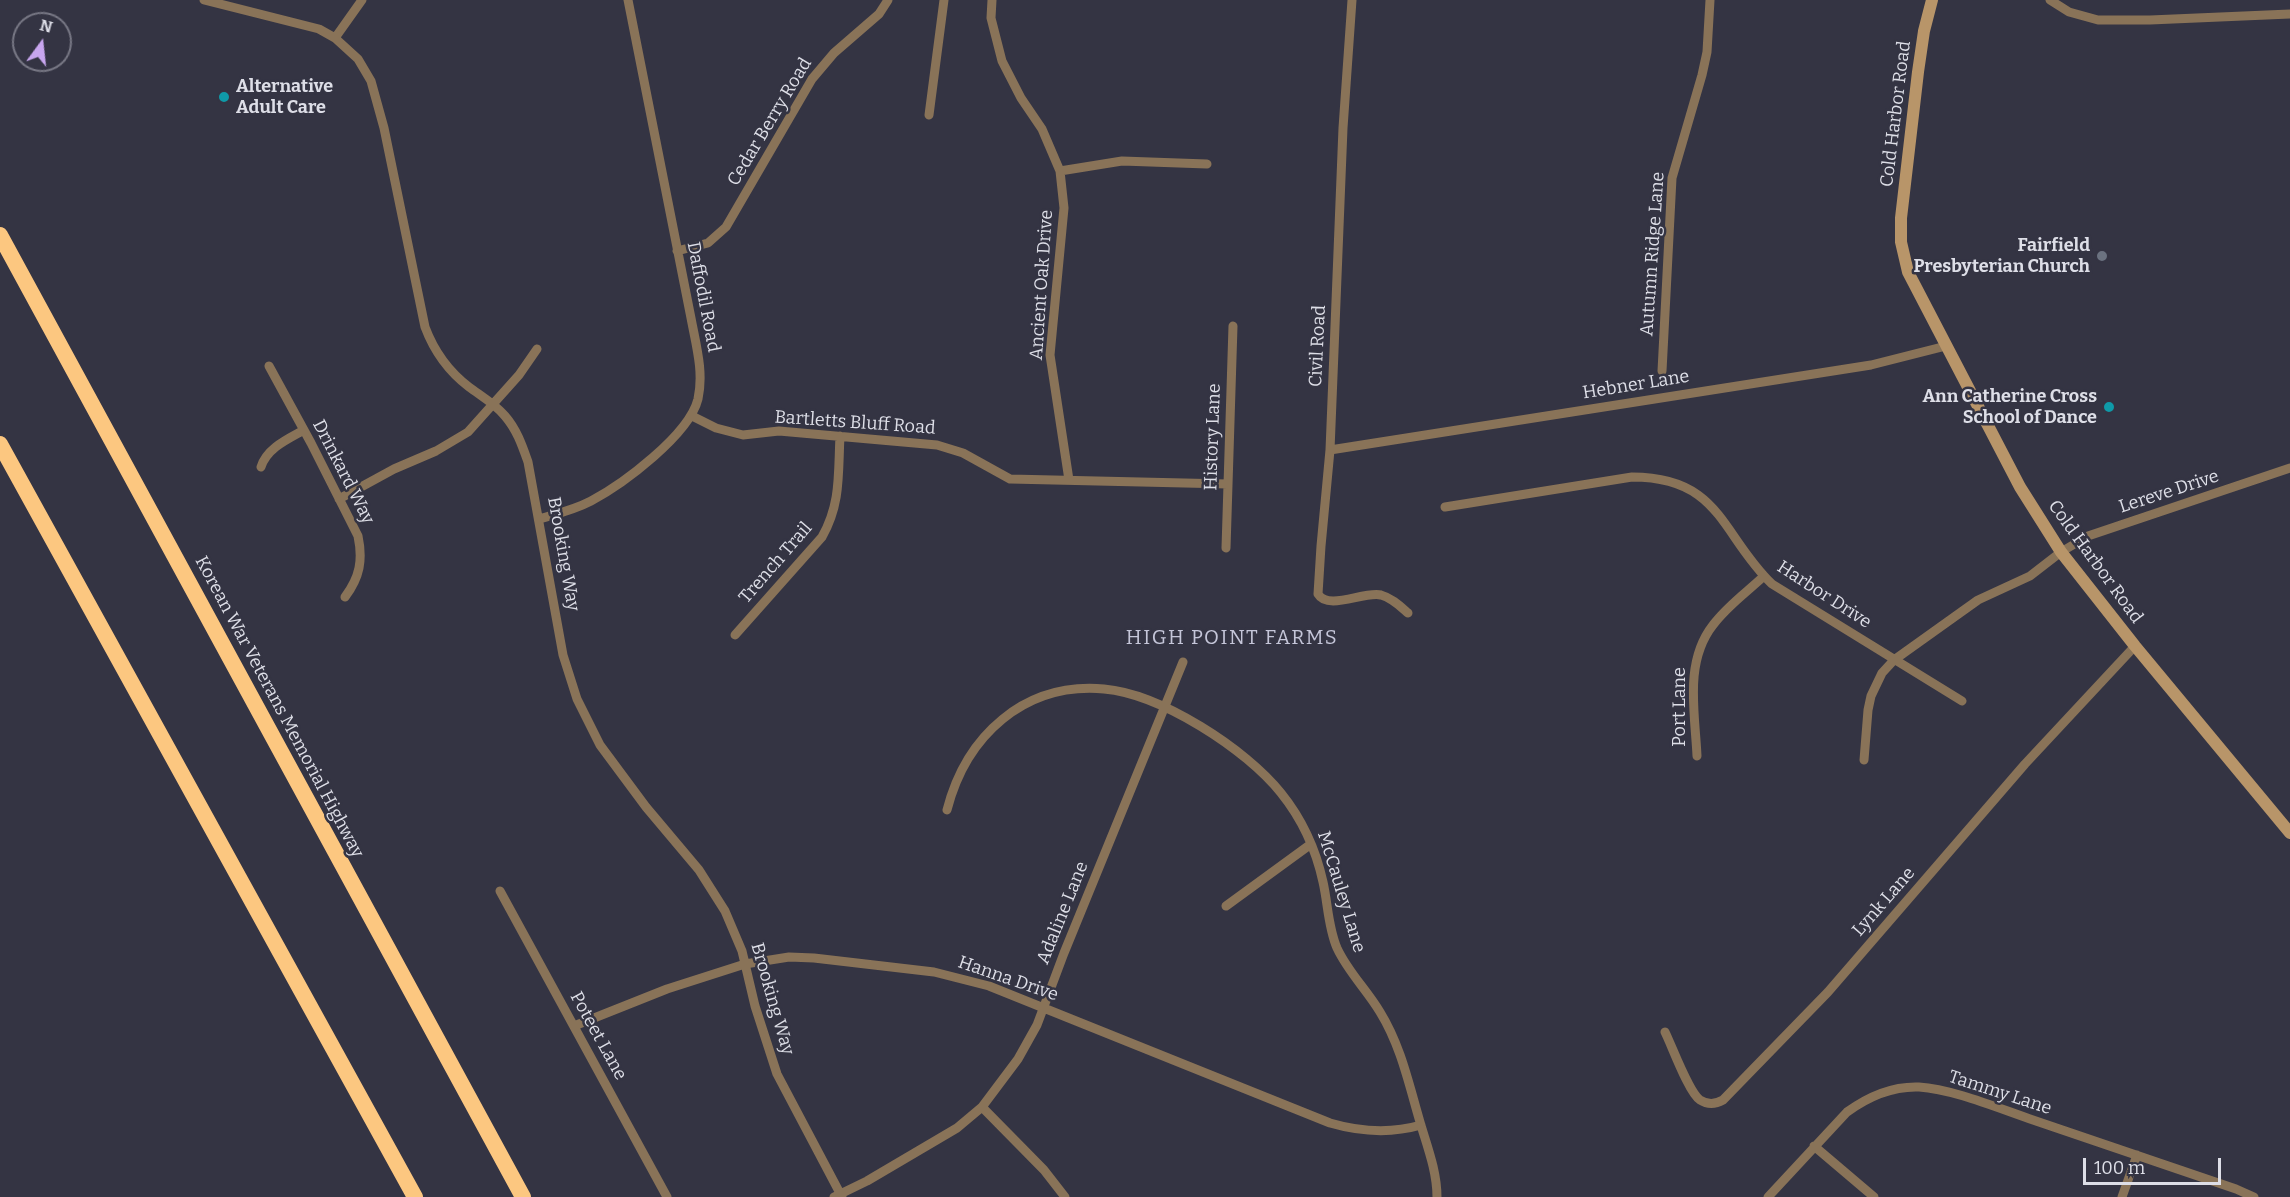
<!DOCTYPE html>
<html>
<head>
<meta charset="utf-8">
<style>
  body { margin:0 }
  #map { position:relative; width:2290px; height:1197px; overflow:hidden; background:#343443; font-family:Bitter,serif }
  canvas { display:block }
  .north { position:absolute; left:12px; top:12px; width:60px; height:60px; box-sizing:border-box; background:#343443; border:2px solid #787885; border-radius:50%; rotate:15deg; font-size:16px; font-weight:700; line-height:24px; text-align:center; color:#dddee7 }
  .north::after { content:''; display:block; margin:auto; width:21px; height:27px; background:#c8a6ef; clip-path:polygon(50% 0,100% 100%,50% 72%,0 100%) }
  .scale { position:absolute; left:2083px; top:1158px; width:138px; height:27px; box-sizing:border-box; border:3px solid #dddee7; border-top:0; padding-left:8px; font-size:18px; line-height:21px; white-space:nowrap; color:#dddee7; -webkit-text-stroke:4px #343443; paint-order:stroke }
</style>
</head>
<body>
<div id="map">
<canvas width="2290" height="1197"></canvas>
<div class="north">N</div>
<div class="scale">100 m</div>
</div>
<script>
const ctx = document.querySelector('canvas').getContext('2d');
ctx.lineJoin = 'round';
function strokePath(path, color, width, dash) { ctx.strokeStyle = color; ctx.lineWidth = width; ctx.lineCap = dash ? 'butt' : 'round'; ctx.setLineDash(dash || []); ctx.stroke(path); }
function label(font, color, halo, rows, align = 'center') {
  ctx.font = font + ' Bitter,serif'; ctx.lineWidth = 5; ctx.setLineDash([]); ctx.textBaseline = 'middle'; ctx.strokeStyle = halo; ctx.fillStyle = color; for (const [text, x, y, turn = 0] of rows) {
    ctx.save(); ctx.translate(x, y); ctx.rotate((+turn || 0) * Math.PI / 180); ctx.textAlign = isNaN(turn) ? turn : align; if (halo) ctx.strokeText(text, 0, 0); ctx.fillText(text, 0, 0); ctx.restore();
  }
}
strokePath(new Path2D(`
  M204,0L319,29L335,38L358,59L371,81L384,128L425,327C434,351 448,371 469,387C481,396 495,404 505,416C517,430 522,445 528,462L563,655L577,699L600,745L646,807L699,870L725,911L742,951L755,1006L777,1074L842,1197
  M992,0L991,18L1002,61L1021,98L1042,129L1060,171L1064,208L1050,355L1069,480
  M1352,0L1343,128L1330,450L1321,546L1318,594C1328,611 1364,591 1381,595C1392,598 1400,606 1408,613
  M2050,0L2069,12L2098,20H2150L2290,14
  M335,38L362,0
  M929,115L944,0
  M1060,171L1122,161L1207,164
  M677,251L708,243L726,227L812,79L834,53L879,14L888,0
  M269,366L311,443L358,536C363,560 360,577 345,597
  M1662,371L1672,178L1702,75L1707,52L1710,0
  M692,416L716,428L743,435L779,431L937,445L963,453L1010,479L1228,484
  M1330,450L1871,365L1946,346
  M261,467C267,448 288,439 304,430
  M339,499L394,469L436,451L468,432L519,375L537,349
  M1445,507L1632,477C1721,477 1721,535 1772,584L1962,701
  M539,519C556,514 574,510 591,501C623,484 689,435 698,399C704,372 696,345 691,318L628,0
  M1226,548L1233,326
  M735,635L822,537C841,504 838,474 840,436
  M1697,756C1695,712 1684,662 1713,625C1727,606 1747,592 1764,576
  M1864,760L1868,710L1871,696L1882,673L1894,660L1978,600L2030,576L2061,552L2088,536L2290,468
  M947,810C966,736 1024,682 1104,689C1161,694 1246,749 1281,793C1302,819 1316,850 1323,882C1328,904 1328,927 1337,948C1348,972 1367,990 1380,1012C1401,1046 1409,1085 1420,1122C1427,1146 1437,1171 1437,1197
  M500,891L667,1197
  M1226,906L1311,844
  M574,1026L667,989L745,964L789,957L814,958L934,972L989,986L1330,1123C1361,1132 1390,1134 1421,1125
  M1665,1032C1672,1046 1689,1093 1700,1100C1708,1105 1716,1104 1723,1100L1828,992L2025,764L2135,646
  M982,1107L1044,1170L1065,1197
  M1814,1146L1874,1197
  M834,1197L867,1181L957,1128L982,1107L1018,1059L1037,1025L1064,953L1183,662
  M1768,1197L1847,1112C1869,1096 1892,1086 1919,1087C1953,1089 2000,1109 2033,1120C2101,1143 2168,1166 2236,1189L2254,1197
  M2122,1197L2137,1155`), '#897358', 9);
strokePath(new Path2D(`
  M1932,0L1924,31L1918,72L1901,218V242L1908,272L2020,487L2061,552L2135,646L2290,833`), '#b89569', 12);
strokePath(new Path2D(`
  M0,235L523,1197
  M0,444L415,1197`), '#fcc780', 16);
for (const [x, y, r, color] of [
  [224,97,6,"#0f9aa8"],
  [2102,256,6,"#6b7280"],
  [2109,407,6,"#0f9aa8"]
]) { const dot = new Path2D(); dot.arc(x, y, r, 0, 2 * Math.PI); ctx.fillStyle = color; ctx.fill(dot); strokePath(dot, '#343443', 2); }
label('bold 18px', '#dddee7', '#343443', [
  ["Alternative",236,87,"left"],
  ["Adult Care",236,108,"left"],
  ["Fairfield",2090,246],
  ["Presbyterian Church",2090,267],
  ["Ann Catherine Cross",2097,397],
  ["School of Dance",2097,418]
], 'right');
label('18px', '#dddee7', '#343443', [
  ["Cold Harbor Road",1896,114,-83],
  ["Cedar Berry Road",770,122,-59],
  ["Autumn Ridge Lane",1653,254,-86],
  ["Ancient Oak Drive",1042,285,-86],
  ["Daffodil Road",703,297,79],
  ["Civil Road",1318,346,-87],
  ["Hebner Lane",1636,385,-9],
  ["Bartletts Bluff Road",855,423,4],
  ["History Lane",1213,437,-88],
  ["Drinkard Way",343,472,63],
  ["Lereve Drive",2169,492,-18],
  ["Brooking Way",563,554,80],
  ["Cold Harbor Road",2095,562,54],
  ["Trench Trail",776,563,-49],
  ["Harbor Drive",1824,595,33],
  ["Korean War Veterans Memorial Highway",279,707,62],
  ["Port Lane",1680,707,-90],
  ["McCauley Lane",1341,892,73],
  ["Lynk Lane",1884,902,-49],
  ["Adaline Lane",1063,913,-68],
  ["Hanna Drive",1008,979,19],
  ["Brooking Way",772,999,74],
  ["Poteet Lane",598,1036,61],
  ["Tammy Lane",2000,1093,18]
]);
ctx.letterSpacing = '1.5px';
label('20px', '#c5c6d9', '#343443', [
  ["HIGH POINT FARMS",1232,638]
]);
ctx.letterSpacing = '0px';
</script>
</body>
</html>
